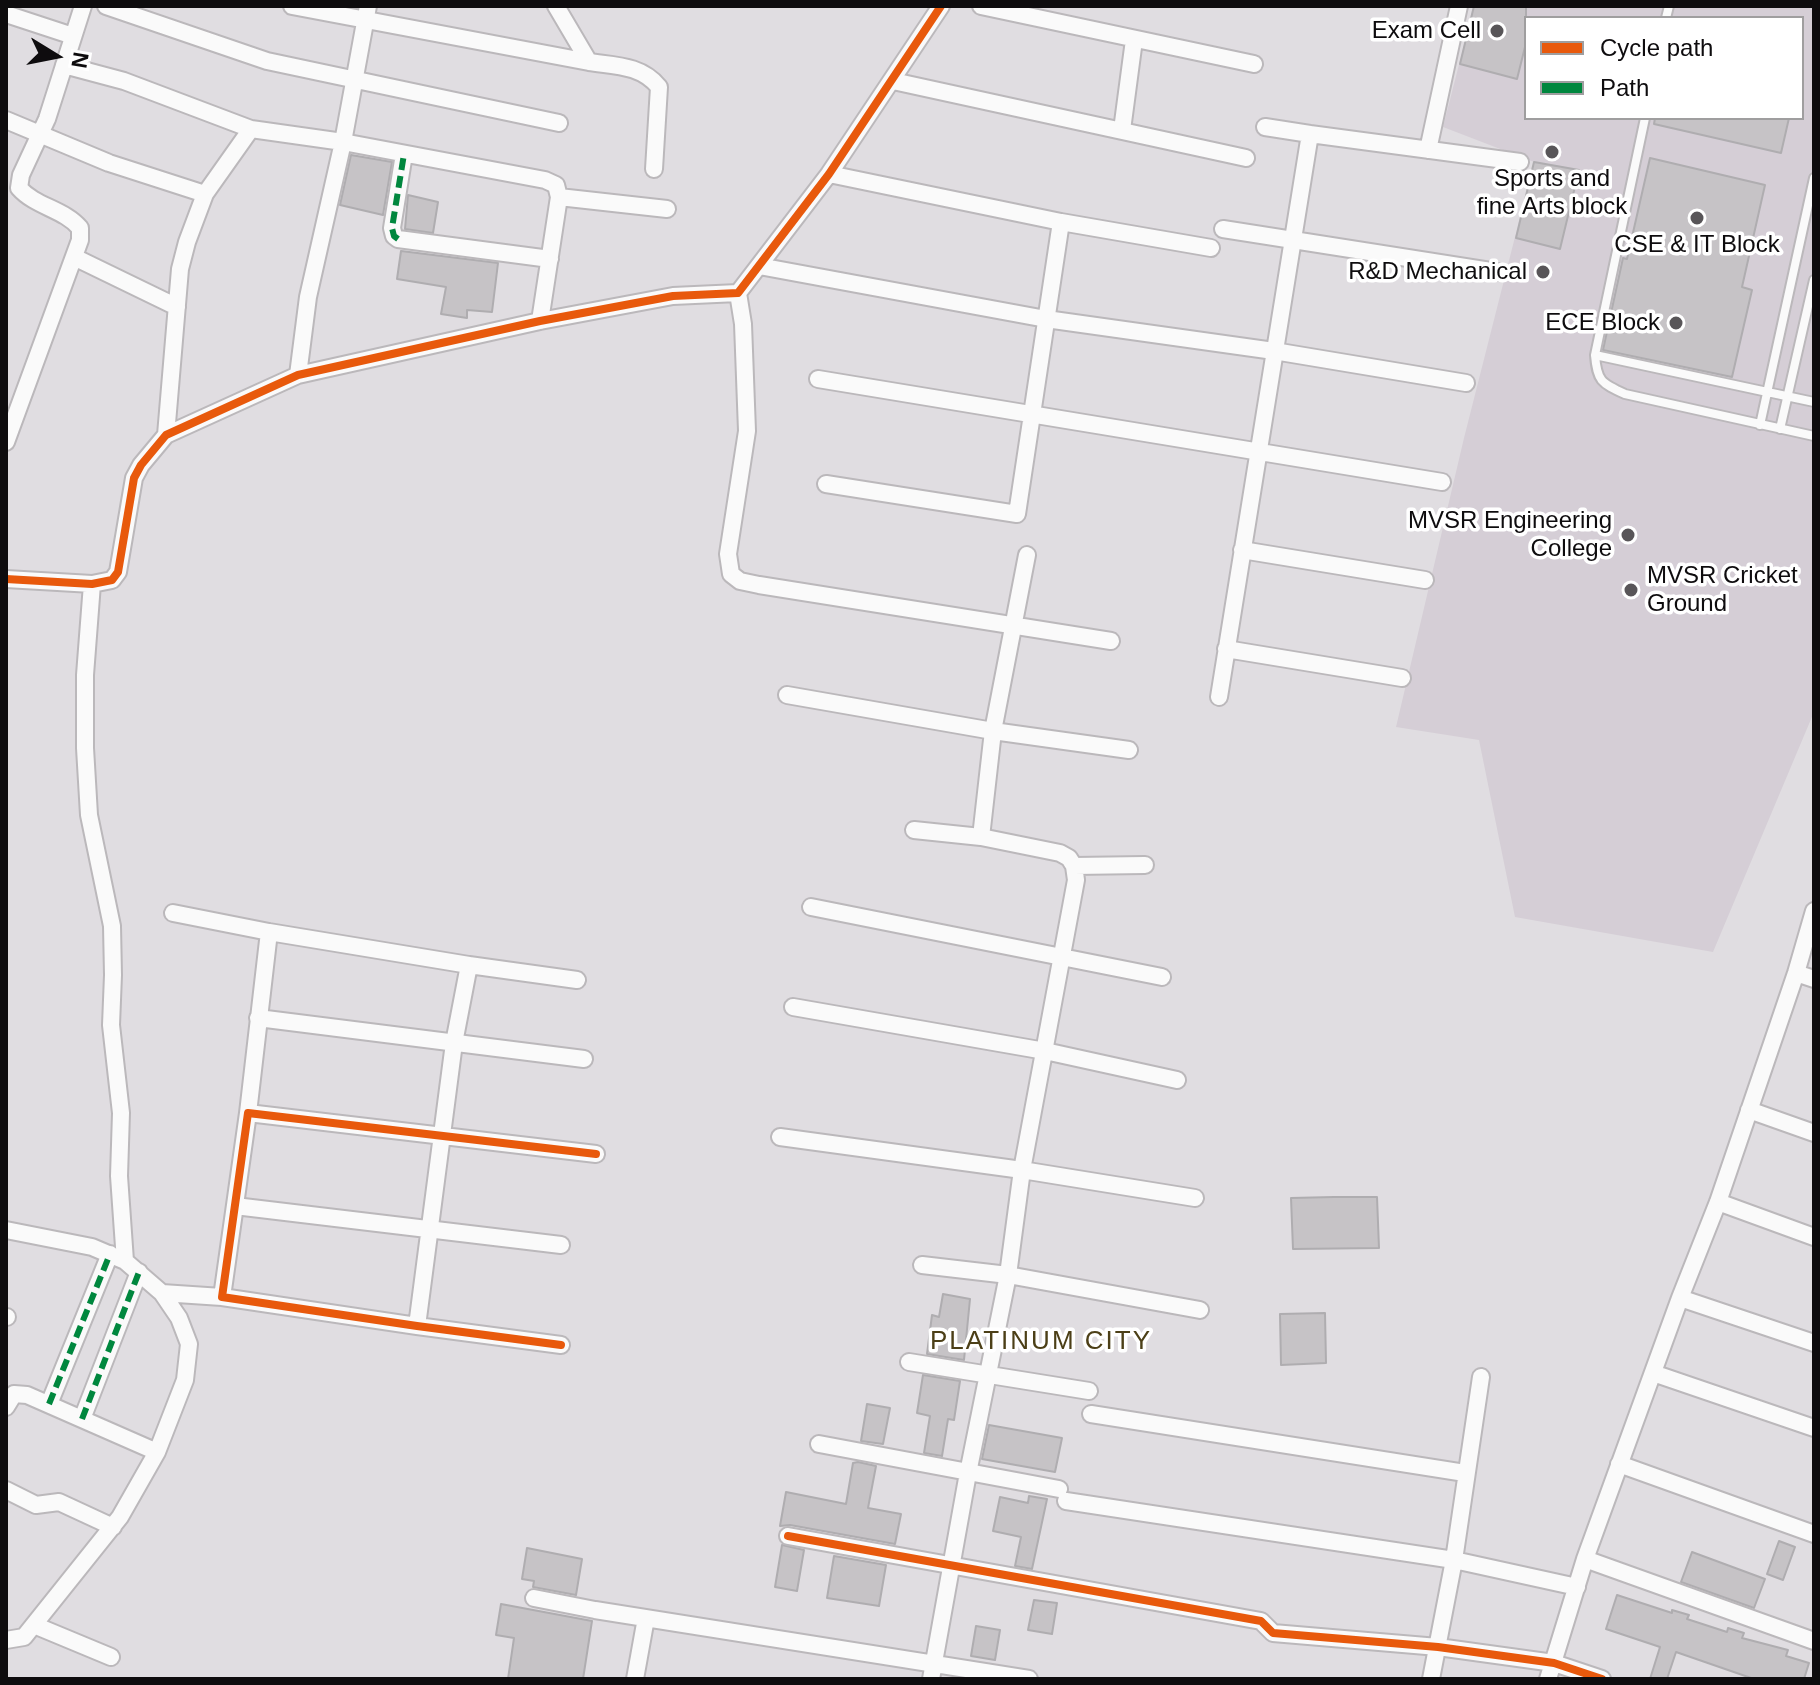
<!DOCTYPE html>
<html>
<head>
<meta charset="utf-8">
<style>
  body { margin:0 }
  #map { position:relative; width:1820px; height:1685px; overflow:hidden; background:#e0dde1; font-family:Arial,sans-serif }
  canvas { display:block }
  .frame { position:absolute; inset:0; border:8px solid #0e0c0e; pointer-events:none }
  .legend { position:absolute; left:1524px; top:16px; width:280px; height:104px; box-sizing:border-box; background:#fff; border:2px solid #9f9e9f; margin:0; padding:10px 14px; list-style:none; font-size:24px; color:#0e0c0e }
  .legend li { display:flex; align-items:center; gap:16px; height:40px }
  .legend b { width:40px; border:2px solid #9f9e9f }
  .north { position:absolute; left:16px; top:16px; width:80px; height:80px; -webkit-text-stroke:6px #fff; paint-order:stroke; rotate:100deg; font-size:22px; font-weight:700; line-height:32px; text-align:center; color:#0e0c0e }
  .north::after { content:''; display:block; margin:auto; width:28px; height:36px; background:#0e0c0e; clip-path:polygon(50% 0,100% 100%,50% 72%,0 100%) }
</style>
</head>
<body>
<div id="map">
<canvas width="1820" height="1685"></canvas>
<div class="frame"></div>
<ul class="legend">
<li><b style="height:10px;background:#e8590c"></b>Cycle path</li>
<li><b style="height:10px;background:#00873e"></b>Path</li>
</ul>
<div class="north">N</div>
</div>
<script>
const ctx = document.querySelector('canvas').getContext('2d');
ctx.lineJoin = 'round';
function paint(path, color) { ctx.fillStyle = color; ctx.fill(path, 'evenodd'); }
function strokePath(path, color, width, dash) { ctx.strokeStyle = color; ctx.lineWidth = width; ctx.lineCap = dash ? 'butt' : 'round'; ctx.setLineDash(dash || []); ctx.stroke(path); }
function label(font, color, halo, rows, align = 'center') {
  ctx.font = font + ' Arial,sans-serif'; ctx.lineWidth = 7; ctx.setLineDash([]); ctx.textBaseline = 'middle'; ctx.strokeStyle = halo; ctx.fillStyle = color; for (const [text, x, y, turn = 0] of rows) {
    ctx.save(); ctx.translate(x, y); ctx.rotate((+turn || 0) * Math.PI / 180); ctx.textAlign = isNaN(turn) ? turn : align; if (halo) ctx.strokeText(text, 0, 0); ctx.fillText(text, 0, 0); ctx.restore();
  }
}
paint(new Path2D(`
  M1474,6H1814V712L1713,952L1515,917L1479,740L1396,727L1464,438L1534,162L1443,127ZM1526,18H1802V118H1526Z`), '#d5ced6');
const building = new Path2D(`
  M1474,6H1526V43L1517,79L1460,64Z
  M1655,118H1789L1781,153L1654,124Z
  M351,155L392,162L383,215L340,205Z
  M1650,158L1765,185L1742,287L1752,290L1732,377L1603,350L1623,258L1627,259Z
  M1534,162L1579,170L1560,249L1516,238Z
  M408,195L438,202L433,233L405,229Z
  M401,251L498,263L492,312L467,310V318L441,314L446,287L397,279Z
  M1334,1197H1377L1379,1248L1293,1249L1291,1198Z
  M943,1294L970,1299L964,1360L927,1354L932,1315L939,1317Z
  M1325,1313L1326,1363L1281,1365L1280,1314Z
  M923,1375L960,1381L954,1420L948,1419L942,1456L924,1453L930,1416L917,1413Z
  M867,1404L890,1408L883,1444L861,1441Z
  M989,1425L1062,1438L1055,1472L982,1459Z
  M858,1462L876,1466L868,1508L901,1514L895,1544L790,1525L780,1526L786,1492L846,1504L853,1463Z
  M1029,1496L1047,1499L1032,1569L1015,1566L1021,1537L993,1531L1000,1497L1028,1503Z
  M1779,1541L1795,1547L1783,1580L1767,1574Z
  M782,1545L804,1550L797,1591L775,1587Z
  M527,1548L582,1559L576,1595L533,1587L534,1581L522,1579Z
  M1692,1552L1765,1579L1754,1608L1681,1582Z
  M834,1556L886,1565L879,1606L827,1598Z
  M1617,1595L1672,1613V1610L1689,1615L1687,1619L1727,1632L1728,1628L1744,1633L1742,1638L1788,1650L1786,1656L1809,1663L1804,1679H1754L1676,1652L1667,1679H1650L1660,1647L1606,1629Z
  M1034,1600L1057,1603L1052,1634L1028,1630Z
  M501,1604L592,1621L583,1679H508L514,1638L496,1635Z
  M976,1626L1000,1630L995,1660L971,1656Z`);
paint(building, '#c6c3c6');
strokePath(building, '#afadb0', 2);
const lane = new Path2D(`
  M1666,18L1669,6
  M1645,118L1595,355C1597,381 1601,383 1625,394L1814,436
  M1595,355L1814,402
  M1760,425L1814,178
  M1780,429L1814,280`);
const street = new Path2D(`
  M106,6L267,61L559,123
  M292,6L589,62C616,66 641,65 659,87L654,169
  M556,6L589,62
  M981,6L1254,64
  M6,14L73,36
  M64,65L124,81L251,129L343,142L545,180L556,185L559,197L540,321
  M893,81L1246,158
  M6,120L109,163L205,194
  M1122,130L1134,40
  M1310,134L1520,162
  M1428,150L1459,6
  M404,154L392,228L394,236L398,239L550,259
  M559,197L667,209
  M1061,222L1211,248
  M1223,229L1497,272
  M74,257L177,307
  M759,266L1046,319L1274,351L1466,383
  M738,293L743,324L747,431L728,554L731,574L740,581L759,585L1111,641
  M298,375L308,297L343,142L368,6
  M818,379L1442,482
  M166,435L180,269L187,242L205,194L251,129
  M6,442L80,240V228C64,209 36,207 19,188L21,175L47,119L83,6
  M826,484L1017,514L1061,222L829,174
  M1242,550L1425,580
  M6,579L92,584L112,580L118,572L134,478L141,465L166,435L298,375L540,321L673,296L738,293L829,174L941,6
  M92,584L85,675V748L89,815L112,926L113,975L111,1025L121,1113L119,1176L125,1261
  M1226,649L1402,678
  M787,695L993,731L1129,750
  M1219,697L1310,134L1265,127
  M914,830L981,837L1060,853L1069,858L1074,866L1145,865
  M981,837L993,731L1027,555
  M811,907L1162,977
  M173,913L269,932L469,965
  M1796,973L1814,979
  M793,1007L1045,1051L1177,1080
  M258,1018L584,1059
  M1749,1110L1814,1133
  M248,1113L269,932
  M780,1137L1022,1170L1195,1198
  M1718,1202L1814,1237
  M235,1206L561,1245
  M6,1230L92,1247L125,1261L162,1293L179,1318L189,1344L185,1380L157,1452L120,1517L24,1637L6,1640
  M922,1265L1008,1275L1200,1310
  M162,1293L222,1297
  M1680,1298L1814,1343
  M6,1317H7
  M417,1326L454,1043L469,965L577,980
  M561,1345L417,1326L222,1297L248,1113L596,1154
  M909,1362L1089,1391
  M1653,1373L1814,1428
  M49,1404L110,1254
  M6,1407L14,1394L27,1395L157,1452
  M1091,1414L1465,1473
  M82,1419L139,1272
  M819,1444L1059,1489
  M1619,1464L1814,1534
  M6,1490L36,1505L59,1502L113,1527
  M1066,1501L1454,1560L1577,1587
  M788,1536L1261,1621L1273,1633L1438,1647L1554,1663L1602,1679
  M1585,1559L1814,1641
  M534,1598L595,1610L1029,1679
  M34,1625L111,1657
  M635,1679L646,1618
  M931,1679L968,1473L1008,1275L1022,1170L1076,880L1074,866
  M1431,1679L1454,1560L1481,1377
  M1548,1679L1585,1559L1680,1298L1718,1202L1796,973L1814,911`);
strokePath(lane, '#bbb8bb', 12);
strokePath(street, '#bbb8bb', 20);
strokePath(lane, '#fafafa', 8);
strokePath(street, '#fafafa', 16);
strokePath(new Path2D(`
  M398,239L394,236L392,228L404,154
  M49,1404L110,1254
  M82,1419L139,1272`), '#00873e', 6, [12, 6]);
strokePath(new Path2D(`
  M6,579L92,584L112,580L118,572L134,478L141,465L166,435L298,375L540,321L673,296L738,293L829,174L941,6
  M561,1345L417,1326L222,1297L248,1113L596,1154
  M788,1536L1261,1621L1273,1633L1438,1647L1554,1663L1602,1679`), '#e8590c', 8);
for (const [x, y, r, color] of [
  [1497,31,8,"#585558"],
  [1552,152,8,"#585558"],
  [1697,218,8,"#585558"],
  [1543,272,8,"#585558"],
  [1676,323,8,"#585558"],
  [1628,535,8,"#585558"],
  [1631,590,8,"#585558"]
]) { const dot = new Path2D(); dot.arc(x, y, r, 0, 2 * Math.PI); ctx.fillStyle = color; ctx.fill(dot); strokePath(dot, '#fff', 3); }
label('24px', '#0e0c0e', '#fff', [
  ["Exam Cell",1481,31],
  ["Sports and",1552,179,"center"],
  ["fine Arts block",1552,207,"center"],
  ["CSE & IT Block",1697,245,"center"],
  ["R&D Mechanical",1527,272],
  ["ECE Block",1660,323],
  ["MVSR Engineering",1612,521],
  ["College",1612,549],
  ["MVSR Cricket",1647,576,"left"],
  ["Ground",1647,604,"left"]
], 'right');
ctx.letterSpacing = '2px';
label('26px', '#4c3f17', '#fff', [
  ["PLATINUM CITY",1041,1342]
]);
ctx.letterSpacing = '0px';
</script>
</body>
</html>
